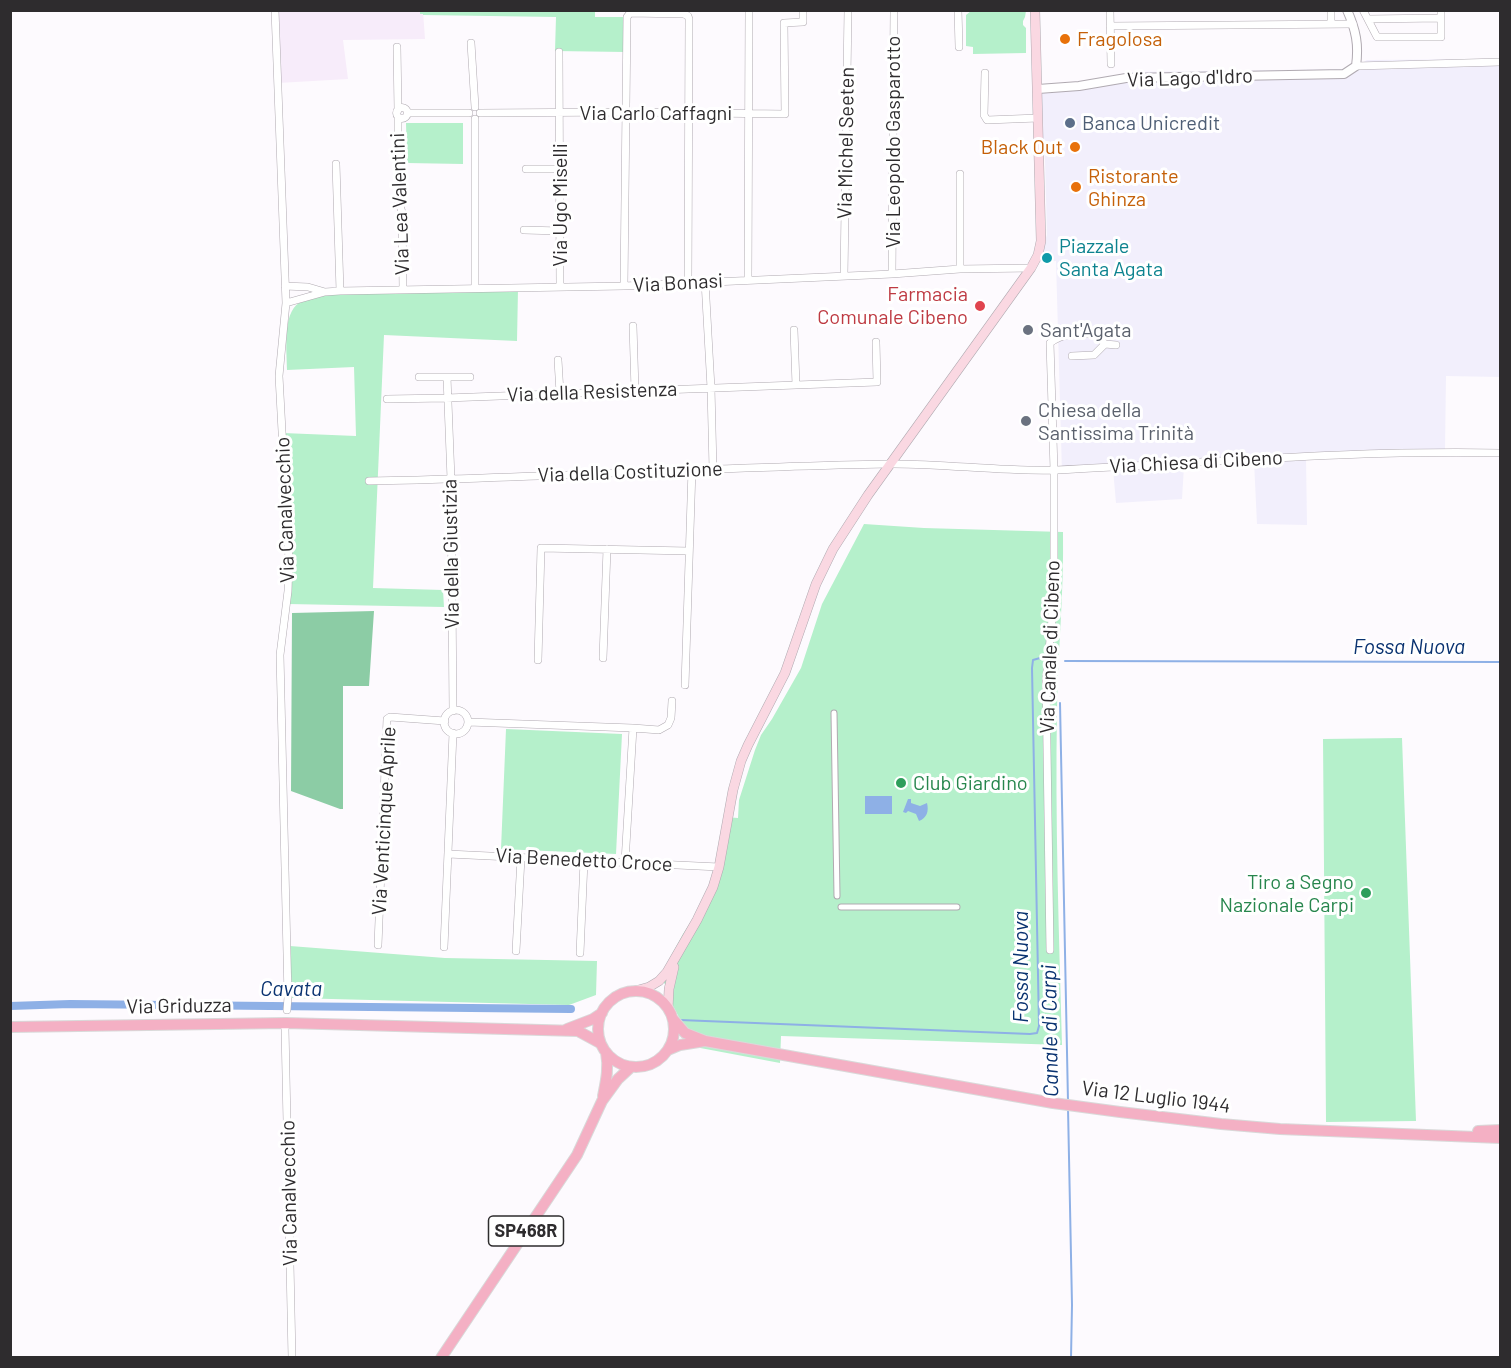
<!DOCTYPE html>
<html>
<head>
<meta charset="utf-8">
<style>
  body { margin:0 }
  #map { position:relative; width:1511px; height:1368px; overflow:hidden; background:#fdfafe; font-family:Barlow,sans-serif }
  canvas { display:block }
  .frame { position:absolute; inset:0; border:12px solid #2e2c2e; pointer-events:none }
</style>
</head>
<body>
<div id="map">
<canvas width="1511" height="1368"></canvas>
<div class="frame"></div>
</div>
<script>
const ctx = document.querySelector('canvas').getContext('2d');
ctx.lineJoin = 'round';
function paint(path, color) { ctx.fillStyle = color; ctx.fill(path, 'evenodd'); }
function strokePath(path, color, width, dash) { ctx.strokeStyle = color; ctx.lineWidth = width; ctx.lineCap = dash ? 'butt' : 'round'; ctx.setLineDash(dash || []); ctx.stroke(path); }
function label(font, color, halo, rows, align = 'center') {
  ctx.font = font + ' Barlow,sans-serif'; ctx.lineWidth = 6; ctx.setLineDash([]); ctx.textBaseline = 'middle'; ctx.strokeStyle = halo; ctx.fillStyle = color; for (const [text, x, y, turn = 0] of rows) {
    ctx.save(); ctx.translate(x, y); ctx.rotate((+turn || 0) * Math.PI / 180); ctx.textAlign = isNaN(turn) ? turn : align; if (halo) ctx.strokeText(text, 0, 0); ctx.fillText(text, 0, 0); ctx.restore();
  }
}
paint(new Path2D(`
  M1500,59V377L1446,376L1445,450L1306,458L1307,525L1257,524L1254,461L1184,466L1182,499L1116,503L1113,469L1062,473L1056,261L1038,262L1047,235L1045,160L1038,89H1048L1132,72L1355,69L1356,66L1367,60Z`), '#f2effc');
paint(new Path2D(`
  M276,11H423L425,39L343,40L348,79L278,83Z`), '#f7ecfa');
paint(new Path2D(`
  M420,11H607H595V17H626L625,52L555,51L556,17L423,15V14H420Z
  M971,11H1026L1025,17L1023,21V25L1026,28V53L973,54V47L966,46V15Z
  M406,123H463V164L407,163Z
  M518,289L517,341L384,335L373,588L443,590L444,607L288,604L283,433L356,436L354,367L287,370C287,351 282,314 299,303C311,295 327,294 340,293Z
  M864,524L924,528L1063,532C1064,591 1058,650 1057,709C1055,821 1059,933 1062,1045L781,1036L780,1063L695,1047L673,1006L672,991L659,978L683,934L703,903L713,880L725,817L738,818L739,800L755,750L761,735L772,719L801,668L822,604Z
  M506,729L622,734L616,854L501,849Z
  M1402,738L1416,1121L1326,1122L1323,739Z
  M290,946L445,958L597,961L596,995L569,1005L292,998Z`), '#b5f0cb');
paint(new Path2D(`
  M374,611L369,686H343V809H340L291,791L292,613Z`), '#8ccca5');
paint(new Path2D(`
  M865,796H892V814H865Z
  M908,799H911V803L920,806L927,803C929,811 927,818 919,821L916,814L908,811L906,813L903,812Z`), '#8eb0e6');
strokePath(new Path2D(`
  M1065,661L1500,662
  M1060,703L1068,1102
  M680,1020L1030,1034L1037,1033L1039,1026L1032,668L1033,660L1040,658
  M1068,1108L1072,1305L1071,1358`), '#8eb0e6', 2);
strokePath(new Path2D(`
  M10,1006L70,1004L571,1009`), '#8eb0e6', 8);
const pedestrian = new Path2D(`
  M834,713L837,896
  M841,907H957`);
const minor = new Path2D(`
  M275,10L286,303L279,376L289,560L288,591L280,655L288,997L287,1010
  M958,10L959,47
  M1110,10L1111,64
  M1363,10L1377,37H1441V10
  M1368,19L1441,18
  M1331,24V10
  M1110,26L1353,24
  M471,43L475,107
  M397,47L398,110
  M559,52L560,287
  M1356,66L1500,62
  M985,73L984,115L987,120L1038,118
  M396.5 113a5.5 5.5 0 1 1 11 0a5.5 5.5 0 1 1-11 0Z
  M408,113H469
  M480,113L626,112L785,114L784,23L803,22V10
  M398,118V200L402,212L403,290
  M475,119V288
  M336,164L340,291
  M526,169H560
  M960,174V269
  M524,230L560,231
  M892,274L894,10
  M844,276L848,10
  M748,280L749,10
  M705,281L711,388L713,469
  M285,286L308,287L325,292
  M624,286L627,17L630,13L684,14L688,16L689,19L688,282
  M286,303L325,292L340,291L624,286L892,274L960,269L1031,268
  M633,326L635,390
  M794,330L796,385
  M1072,356L1094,355L1105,344
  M558,360L560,393
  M419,377H470
  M447,377L451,479L453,711
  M387,399L446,398L877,382L876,342
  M369,481C542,478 714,467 887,464C943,463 1000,472 1057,470C1205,463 1352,450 1500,453
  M603,658L607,549
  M538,660L541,548L689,551
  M685,685L692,469
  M444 722a12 12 0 1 1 24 0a12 12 0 1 1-24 0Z
  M468,722L633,728L625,862
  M633,728L659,730L668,725L671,718L672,701
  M448,854L719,867
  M378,945L387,719L390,717L445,721
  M444,947L453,733
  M1050,950L1046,681L1054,599V470L1050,343C1064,332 1078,334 1095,334L1098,336L1105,344L1116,345
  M516,951L521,858
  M580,953L584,861
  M285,1028L292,1358`);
const tertiary = new Path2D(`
  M1038,89L1079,86L1126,78L1344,74L1356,66C1359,45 1356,30 1347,10`);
const secondary = new Path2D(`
  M635,991L649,987L659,981L667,972L697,920L713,887L719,867L733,790L741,761L748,745L785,673L816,584L833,549L868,495L1031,268L1038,255L1041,241L1035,10
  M668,1009L669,989L674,967`);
const primary = new Path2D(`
  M598 1029a38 38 0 1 1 76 0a38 38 0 1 1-76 0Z
  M673,1019L685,1033L705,1041L1053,1103L1120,1112L1221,1124L1280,1129L1500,1138
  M10,1027L286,1023L578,1031L600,1043
  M567,1029L593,1019L602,1013
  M668,1050L680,1045L705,1041
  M603,1096C606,1081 609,1068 606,1052
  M1478,1131L1500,1130
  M441,1358L577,1155L602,1101L618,1079L631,1067`);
strokePath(pedestrian, '#b0aab1', 7);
strokePath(minor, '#b0aab1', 8);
strokePath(tertiary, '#b0aab1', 10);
strokePath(secondary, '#b0aab1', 10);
strokePath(primary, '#d9d9d9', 12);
strokePath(pedestrian, '#fff', 5);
strokePath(minor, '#fff', 7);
strokePath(tertiary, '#fff', 8);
strokePath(secondary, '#fad8e2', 9);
strokePath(primary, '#f4b0c4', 10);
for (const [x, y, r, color] of [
  [1065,39,6,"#e8710a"],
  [1070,123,6,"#5c6f8a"],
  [1075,147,6,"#e8710a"],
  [1076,187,6,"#e8710a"],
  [1047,258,6,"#0f9aa8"],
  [980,306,6,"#e0444e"],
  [1028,330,6,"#6b7280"],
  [1026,421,6,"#6b7280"],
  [901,783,6,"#2e9e5b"],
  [1366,893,6,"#2e9e5b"]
]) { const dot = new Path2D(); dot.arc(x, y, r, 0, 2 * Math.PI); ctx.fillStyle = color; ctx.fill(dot); strokePath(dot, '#fff', 2); }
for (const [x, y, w] of [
  [526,1231,75]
]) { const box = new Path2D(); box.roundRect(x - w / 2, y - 15, w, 30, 4.5); ctx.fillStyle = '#fff'; ctx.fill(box); strokePath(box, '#2e2c2e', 1.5); }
label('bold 18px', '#2e2c2e', null, [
  ["SP468R",526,1231]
]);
label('20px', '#c56008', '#fff', [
  ["Fragolosa",1077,39],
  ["Black Out",1063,147,"right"],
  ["Ristorante",1088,176],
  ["Ghinza",1088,199]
], 'left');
label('20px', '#2e2c2e', '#fff', [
  ["Via Lago d'Idro",1190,78,-2],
  ["Via Carlo Caffagni",656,113],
  ["Via Leopoldo Gasparotto",893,142,-90],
  ["Via Michel Seeten",846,143,-89],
  ["Via Lea Valentini",400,204,-92],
  ["Via Ugo Miselli",560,205,-90],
  ["Via Bonasi",678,283,-3],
  ["Via della Resistenza",592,392,-2],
  ["Via Chiesa di Cibeno",1196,462,-3],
  ["Via della Costituzione",630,472,-2],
  ["Via Canalvecchio",285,510,-92],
  ["Via della Giustizia",451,554,-91],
  ["Via Canale di Cibeno",1050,647,-88],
  ["Via Venticinque Aprile",384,821,-87],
  ["Via Benedetto Croce",584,860,3],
  ["Via Griduzza",179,1006,-1],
  ["Via 12 Luglio 1944",1156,1097,7],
  ["Via Canalvecchio",289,1193,-91]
]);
label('20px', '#4e5e75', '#fff', [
  ["Banca Unicredit",1082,123]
], 'left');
label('20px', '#0d838f', '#fff', [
  ["Piazzale",1059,246],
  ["Santa Agata",1059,269]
], 'left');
label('20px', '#be3a42', '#fff', [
  ["Farmacia",968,294],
  ["Comunale Cibeno",968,317]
], 'right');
label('20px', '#5b616d', '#fff', [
  ["Sant'Agata",1040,330],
  ["Chiesa della",1038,410],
  ["Santissima Trinità",1038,433]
], 'left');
label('20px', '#27864d', '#fff', [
  ["Club Giardino",913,783],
  ["Tiro a Segno",1354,882,"right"],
  ["Nazionale Carpi",1354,905,"right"]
], 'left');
label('italic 21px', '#093270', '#fff', [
  ["Fossa Nuova",1409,647],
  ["Fossa Nuova",1021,967,-90],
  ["Cavata",291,989],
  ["Canale di Carpi",1050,1031,-91]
]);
</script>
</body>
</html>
